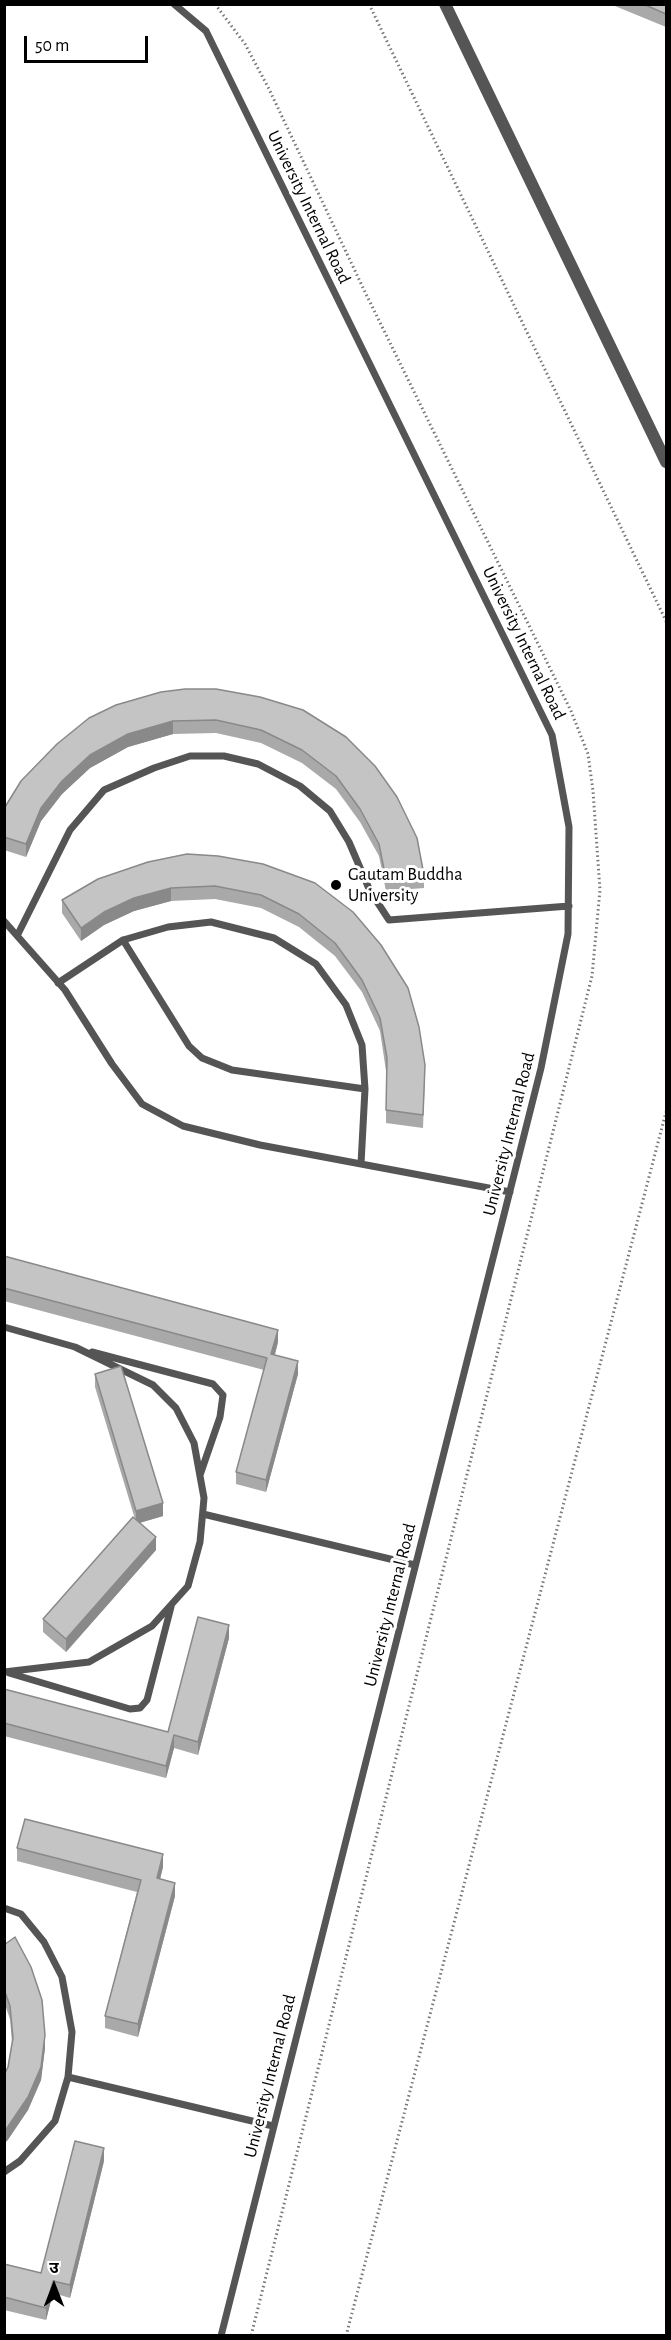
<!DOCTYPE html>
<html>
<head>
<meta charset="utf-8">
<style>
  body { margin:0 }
  #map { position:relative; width:671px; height:2340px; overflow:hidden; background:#fff; font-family:"Alegreya Sans","Noto Sans Devanagari",sans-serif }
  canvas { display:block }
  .frame { position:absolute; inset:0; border:6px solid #000; pointer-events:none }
  .north { position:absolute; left:24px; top:2256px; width:60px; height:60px; -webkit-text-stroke:4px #fff; paint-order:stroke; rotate:0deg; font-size:16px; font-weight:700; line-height:24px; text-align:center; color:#000 }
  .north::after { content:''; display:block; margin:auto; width:21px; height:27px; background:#000; clip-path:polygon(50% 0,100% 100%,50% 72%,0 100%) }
  .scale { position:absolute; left:24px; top:36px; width:124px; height:27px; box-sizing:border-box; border:3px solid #000; border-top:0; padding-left:8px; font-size:18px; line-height:21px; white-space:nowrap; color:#000; -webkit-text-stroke:4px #fff; paint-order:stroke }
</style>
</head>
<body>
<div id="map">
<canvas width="671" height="2340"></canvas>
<div class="frame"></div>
<div class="north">उ</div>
<div class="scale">50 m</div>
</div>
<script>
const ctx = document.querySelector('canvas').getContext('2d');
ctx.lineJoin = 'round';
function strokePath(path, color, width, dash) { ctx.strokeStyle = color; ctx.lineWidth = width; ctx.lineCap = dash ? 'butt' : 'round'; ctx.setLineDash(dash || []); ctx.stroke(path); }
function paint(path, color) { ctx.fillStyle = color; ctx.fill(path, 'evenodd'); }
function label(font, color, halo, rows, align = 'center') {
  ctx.font = font + ' "Alegreya Sans",sans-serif'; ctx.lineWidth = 6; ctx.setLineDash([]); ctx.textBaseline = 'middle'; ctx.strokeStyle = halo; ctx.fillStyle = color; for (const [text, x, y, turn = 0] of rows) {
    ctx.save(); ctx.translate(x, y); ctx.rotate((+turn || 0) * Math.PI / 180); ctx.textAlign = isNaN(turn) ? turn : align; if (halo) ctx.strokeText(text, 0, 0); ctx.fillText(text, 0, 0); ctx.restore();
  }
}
strokePath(new Path2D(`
  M215,4L245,44L269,89L365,292L571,711L588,754L593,791L600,890L592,976L251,2336
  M369,4L666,621
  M346,2336L666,1112`), '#777', 3, [1.5, 3]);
strokePath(new Path2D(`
  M174,4L206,31L552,735L569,827L568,934L541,1068L221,2336
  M4,921L65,990L112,1064L142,1104L183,1126L260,1145L510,1192
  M18,934L70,830L104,790L154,768L190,756H224L258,764L300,786L330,811L349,842L370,891L389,920L569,906
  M123,940L189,1046L202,1058L232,1070L365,1089
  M58,983L123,940L168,927L211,922L274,938L316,964L346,1005L362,1045L365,1089L361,1164
  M4,1327L75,1347L153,1385L176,1408L194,1443L204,1498L200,1542L188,1586L152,1626L89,1662L4,1672
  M92,1352L213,1384L223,1395L220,1417L200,1475
  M203,1514L415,1565
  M9,1673L130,1709L140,1708L147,1700L171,1607
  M4,1908L21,1914L44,1942L62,1977L72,2032L68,2077L55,2121L20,2161L4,2172
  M68,2077L273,2126`), '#555', 7);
strokePath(new Path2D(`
  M445,4L666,462`), '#555', 12);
paint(new Path2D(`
  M610,4H666V27Z
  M303,710L424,875V888L386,891L379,856L360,822L336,789L302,763L261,743L216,733L173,734L128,747L90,768L62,794L41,821L26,857L4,850V808L89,718Z
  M98,879L315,883L425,1077L423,1128L386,1123V1071L380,1031L362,992L335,956L299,927L261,908L215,899L171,901L134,911L104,925L81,941L62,913V900Z
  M4,1256L278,1342L275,1355L298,1374L266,1492L236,1484V1472L264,1370L4,1301Z
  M95,1374L163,1516L139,1523L156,1550L66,1652L43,1632V1619L135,1519L95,1387Z
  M229,1638L198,1755L174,1748L166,1778L4,1736V1689L168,1732Z
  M17,1848L163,1867L160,1879L175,1896L138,2037L105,2028V2016L137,1892L17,1861Z
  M4,1945L45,2048L41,2080L28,2110L7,2141L8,2067L12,2043L10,2019L4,2002Z
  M104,2161L70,2298L53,2293L46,2320L4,2310V2264L41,2273Z`), '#a9a9a9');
paint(new Path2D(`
  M173,721V734L128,747L90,768L62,794L41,821L26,857V844L41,808L62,781L90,755L128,734Z
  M171,888V901L134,911L104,925L81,941V928L104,912L134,898Z
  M278,1330V1342L271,1367V1354Z
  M298,1361V1374L266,1492V1480Z
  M163,1503V1516L136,1524V1511Z
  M156,1537V1550L66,1652V1639Z
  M229,1625V1638L198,1755V1742Z
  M174,1735V1748L166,1778V1766Z
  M163,1854V1867L157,1891V1878Z
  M175,1883V1896L138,2037V2024Z
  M45,2035V2048L41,2080L28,2110L7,2141L4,2143V2130Z
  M104,2148V2161L70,2298V2285Z
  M53,2281V2293L46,2320V2308Z`), '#898989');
const building = new Path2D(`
  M643,4H666V14Z
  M185,689H216L260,697L303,710L346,737L375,766L397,797L417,838L424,875L386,879L379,844L360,809L336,776L302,750L261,730L216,720L173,721L128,734L90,755L62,781L41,808L26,844L4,837L5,807L21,781L57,744L89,718L116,705L161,692Z
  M187,854L218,856L263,864L315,883L353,912L381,945L408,988L419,1027L425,1065L423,1115L386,1110L387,1058L380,1018L362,980L335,943L299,914L261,895L215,886L171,888L134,898L104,912L81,928L62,900L98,879L148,862Z
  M4,1256L278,1330L271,1354L298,1361L266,1480L236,1472L267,1358L4,1288Z
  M121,1366L163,1503L136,1511L95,1374Z
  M133,1517L156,1537L66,1639L43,1619Z
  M198,1617L229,1625L198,1742L174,1735L166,1766L4,1723V1689L168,1732Z
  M25,1819L163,1854L157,1878L175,1883L138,2024L105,2016L141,1880L17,1848Z
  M15,1937L31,1967L42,2000L45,2035L41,2067L28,2097L7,2128L4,2130V2075L8,2067L13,2038L10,2006L4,1989V1945Z
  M75,2141L104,2148L70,2285L53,2281L46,2308L4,2297V2264L41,2273Z`);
paint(building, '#c4c4c4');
strokePath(building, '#898989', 1.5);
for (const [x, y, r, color] of [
  [336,885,6,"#000"]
]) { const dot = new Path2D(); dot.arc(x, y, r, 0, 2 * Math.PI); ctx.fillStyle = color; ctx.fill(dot); strokePath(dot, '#fff', 2); }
label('18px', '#000', '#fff', [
  ["University Internal Road",309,207,64],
  ["University Internal Road",524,643,64],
  ["University Internal Road",509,1134,-76],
  ["University Internal Road",390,1605,-76],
  ["University Internal Road",270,2076,-76]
]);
label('18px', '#000', '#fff', [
  ["Gautam Buddha",348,875],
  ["University",348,896]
], 'left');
</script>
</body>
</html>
